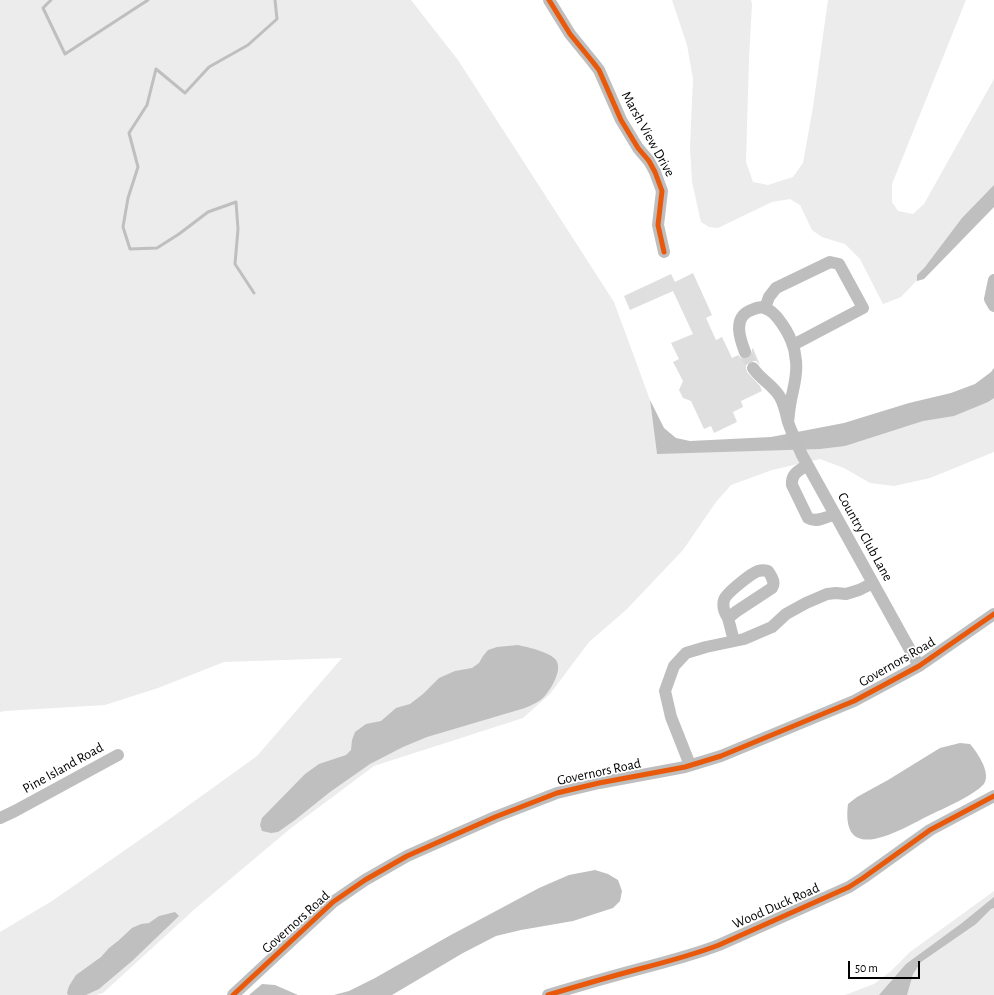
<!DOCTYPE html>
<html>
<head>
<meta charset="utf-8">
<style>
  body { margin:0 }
  #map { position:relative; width:994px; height:995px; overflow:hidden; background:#fff; font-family:"Alegreya Sans",sans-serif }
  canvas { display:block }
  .scale { position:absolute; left:848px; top:961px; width:72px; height:18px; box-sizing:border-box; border:2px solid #000; border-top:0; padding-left:5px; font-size:12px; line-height:14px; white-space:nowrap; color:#000; -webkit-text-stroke:3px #fff; paint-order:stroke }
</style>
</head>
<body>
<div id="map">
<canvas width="994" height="995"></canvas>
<div class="scale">50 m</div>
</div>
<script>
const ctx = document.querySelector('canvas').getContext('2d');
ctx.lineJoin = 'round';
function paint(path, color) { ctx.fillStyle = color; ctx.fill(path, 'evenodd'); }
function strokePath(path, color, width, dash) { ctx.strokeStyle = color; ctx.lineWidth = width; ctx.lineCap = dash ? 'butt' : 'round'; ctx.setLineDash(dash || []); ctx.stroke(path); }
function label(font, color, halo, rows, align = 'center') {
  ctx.font = font + ' "Alegreya Sans",sans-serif'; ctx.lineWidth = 3.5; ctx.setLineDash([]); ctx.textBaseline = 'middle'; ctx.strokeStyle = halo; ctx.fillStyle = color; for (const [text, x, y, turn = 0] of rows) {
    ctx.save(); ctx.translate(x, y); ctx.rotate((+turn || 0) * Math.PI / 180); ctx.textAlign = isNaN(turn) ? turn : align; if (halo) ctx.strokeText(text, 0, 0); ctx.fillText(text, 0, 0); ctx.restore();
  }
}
paint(new Path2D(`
  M0,0H411L458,60L614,302L650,400L657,453L826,437L994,382V452L930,478L894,486L870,483L844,468L820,459L772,470L731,485L716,502L683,550L626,610L589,642L550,694L523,718L374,766L291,828L196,908L103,993L96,995H0V932L52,901L171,818L257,756L342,658L224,662L158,688L105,705L5,711L0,712Z
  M672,0H751L752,4L749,58L746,162L753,182L768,185L793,177L803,163L813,107L828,0H966L892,184V202L898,211L913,214L924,204L994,79V200L901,297L883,304L860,259L845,244L822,237L812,230L800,205L790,199L772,202L718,228L709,227L701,222L692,182L690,147L693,79L687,45Z
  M994,891V995H845L874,984L891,971L910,952Z`), '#ececec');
paint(new Path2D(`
  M994,185V207L924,279L917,281V275L925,267L962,218Z
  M994,368V398L988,402L954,416L923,421L845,446L820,449L657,454L650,400L664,428L676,438L690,441L771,437L844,423L909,403L951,393L975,384L991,372Z
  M518,645C527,647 550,652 556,660C563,670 551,689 544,697C539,702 532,705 525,708L427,737L403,747L370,764L330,792L295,820L278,832L271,833L262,831L260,825L262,818L305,774L319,764L346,755L351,750L352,740L355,732L366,724L381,721L396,708L410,704L423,694L439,678L455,671L472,668L479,663L483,656L488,650L497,647Z
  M960,743L970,744C977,752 990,771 985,782C980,793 940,810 928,816C900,830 840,867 848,804L857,797L888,780L940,748Z
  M595,870L608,874L618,880L622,891L620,901L613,908L573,921L521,930L496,936L463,953L392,995H334L349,991L375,978L449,936L539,888L569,875Z
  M994,897V908L991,909L976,924L921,962L913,974L907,995H879L906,964L962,923Z
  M175,912L179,916L132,961L99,989L86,995H68L67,993L69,986L76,975L101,957L109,948L118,941L132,928L141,924L149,923L159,916Z
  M262,984L275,985L298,995H249Z`), '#bfbfbf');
strokePath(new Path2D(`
  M51,0L43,8L65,54L148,0
  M254,293L235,264L238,229L236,202L208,212L179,234L157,248L130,249L123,227L128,198L138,167L129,133L147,105L156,69L185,93L209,67L248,45L277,19L275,0`), '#bfbfbf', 3);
paint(new Path2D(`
  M693,273L712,315L706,318L716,340L722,337L732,358L738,355L741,358L743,359H748L751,356L752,354V349L753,348L760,365L756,361H752L748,362L746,365V368L747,372L760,386L762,391L741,401L743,407L733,412L737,422L714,433L711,426L704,429L691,401L683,398L679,390L683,381L673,362L679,359L671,343L693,334L673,291L630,310L624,296L671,274L675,282Z`), '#dfdfdf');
strokePath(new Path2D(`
  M745,352L753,368`), '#d9d9d9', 12, [12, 6]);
strokePath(new Path2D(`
  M549,0L570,34L592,61L599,70L621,120L638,148L649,161L655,172L662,191L658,225L664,252
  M994,280L990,299L994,306
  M765,308L769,297L776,288L830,262L839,264L863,308L793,345
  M745,352C740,339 733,319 749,311C754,309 759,306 764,308C776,310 790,335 793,346C795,350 795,356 796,361C798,377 792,391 790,406C789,411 789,416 788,422C786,413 784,404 780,397C773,385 760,379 753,368
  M788,422L791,430L802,455L919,666
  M807,465C799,471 791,473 792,485L808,518C816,523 827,517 835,514
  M728,618C724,612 722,607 724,600C726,593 752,573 758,571C762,570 764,570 768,571C771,576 776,582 772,588L737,611L728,618L734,641
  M690,765L671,717L665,691L674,666L686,653L706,647L744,639L772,627L786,614L806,603L827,594L836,593L846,594L859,590L873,583
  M0,818L15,811L118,755
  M233,995L333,902L365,880L407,856L495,817L557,793L599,783L685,767L721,756L854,701L882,686L919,666L994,614
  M548,995C578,986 609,977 639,969C666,962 693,955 719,945L849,887L863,878L930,830L994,796`), '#bebebe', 12);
strokePath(new Path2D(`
  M549,0L570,34L592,61L599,70L621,120L638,148L649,161L655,172L662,191L658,225L664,252
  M233,995L333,902L365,880L407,856L495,817L557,793L599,783L685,767L721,756L854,701L882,686L919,666L994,614
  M548,995C578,986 609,977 639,969C666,962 693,955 719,945L849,887L863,878L930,830L994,796`), '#e8590c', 5);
label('14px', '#000', '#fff', [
  ["Marsh View Drive",648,134,61],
  ["Country Club Lane",865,537,61],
  ["Governors Road",897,662,-30],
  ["Pine Island Road",63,768,-29],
  ["Governors Road",599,772,-12],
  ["Wood Duck Road",776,906,-24],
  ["Governors Road",296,922,-42]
]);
</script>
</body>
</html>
